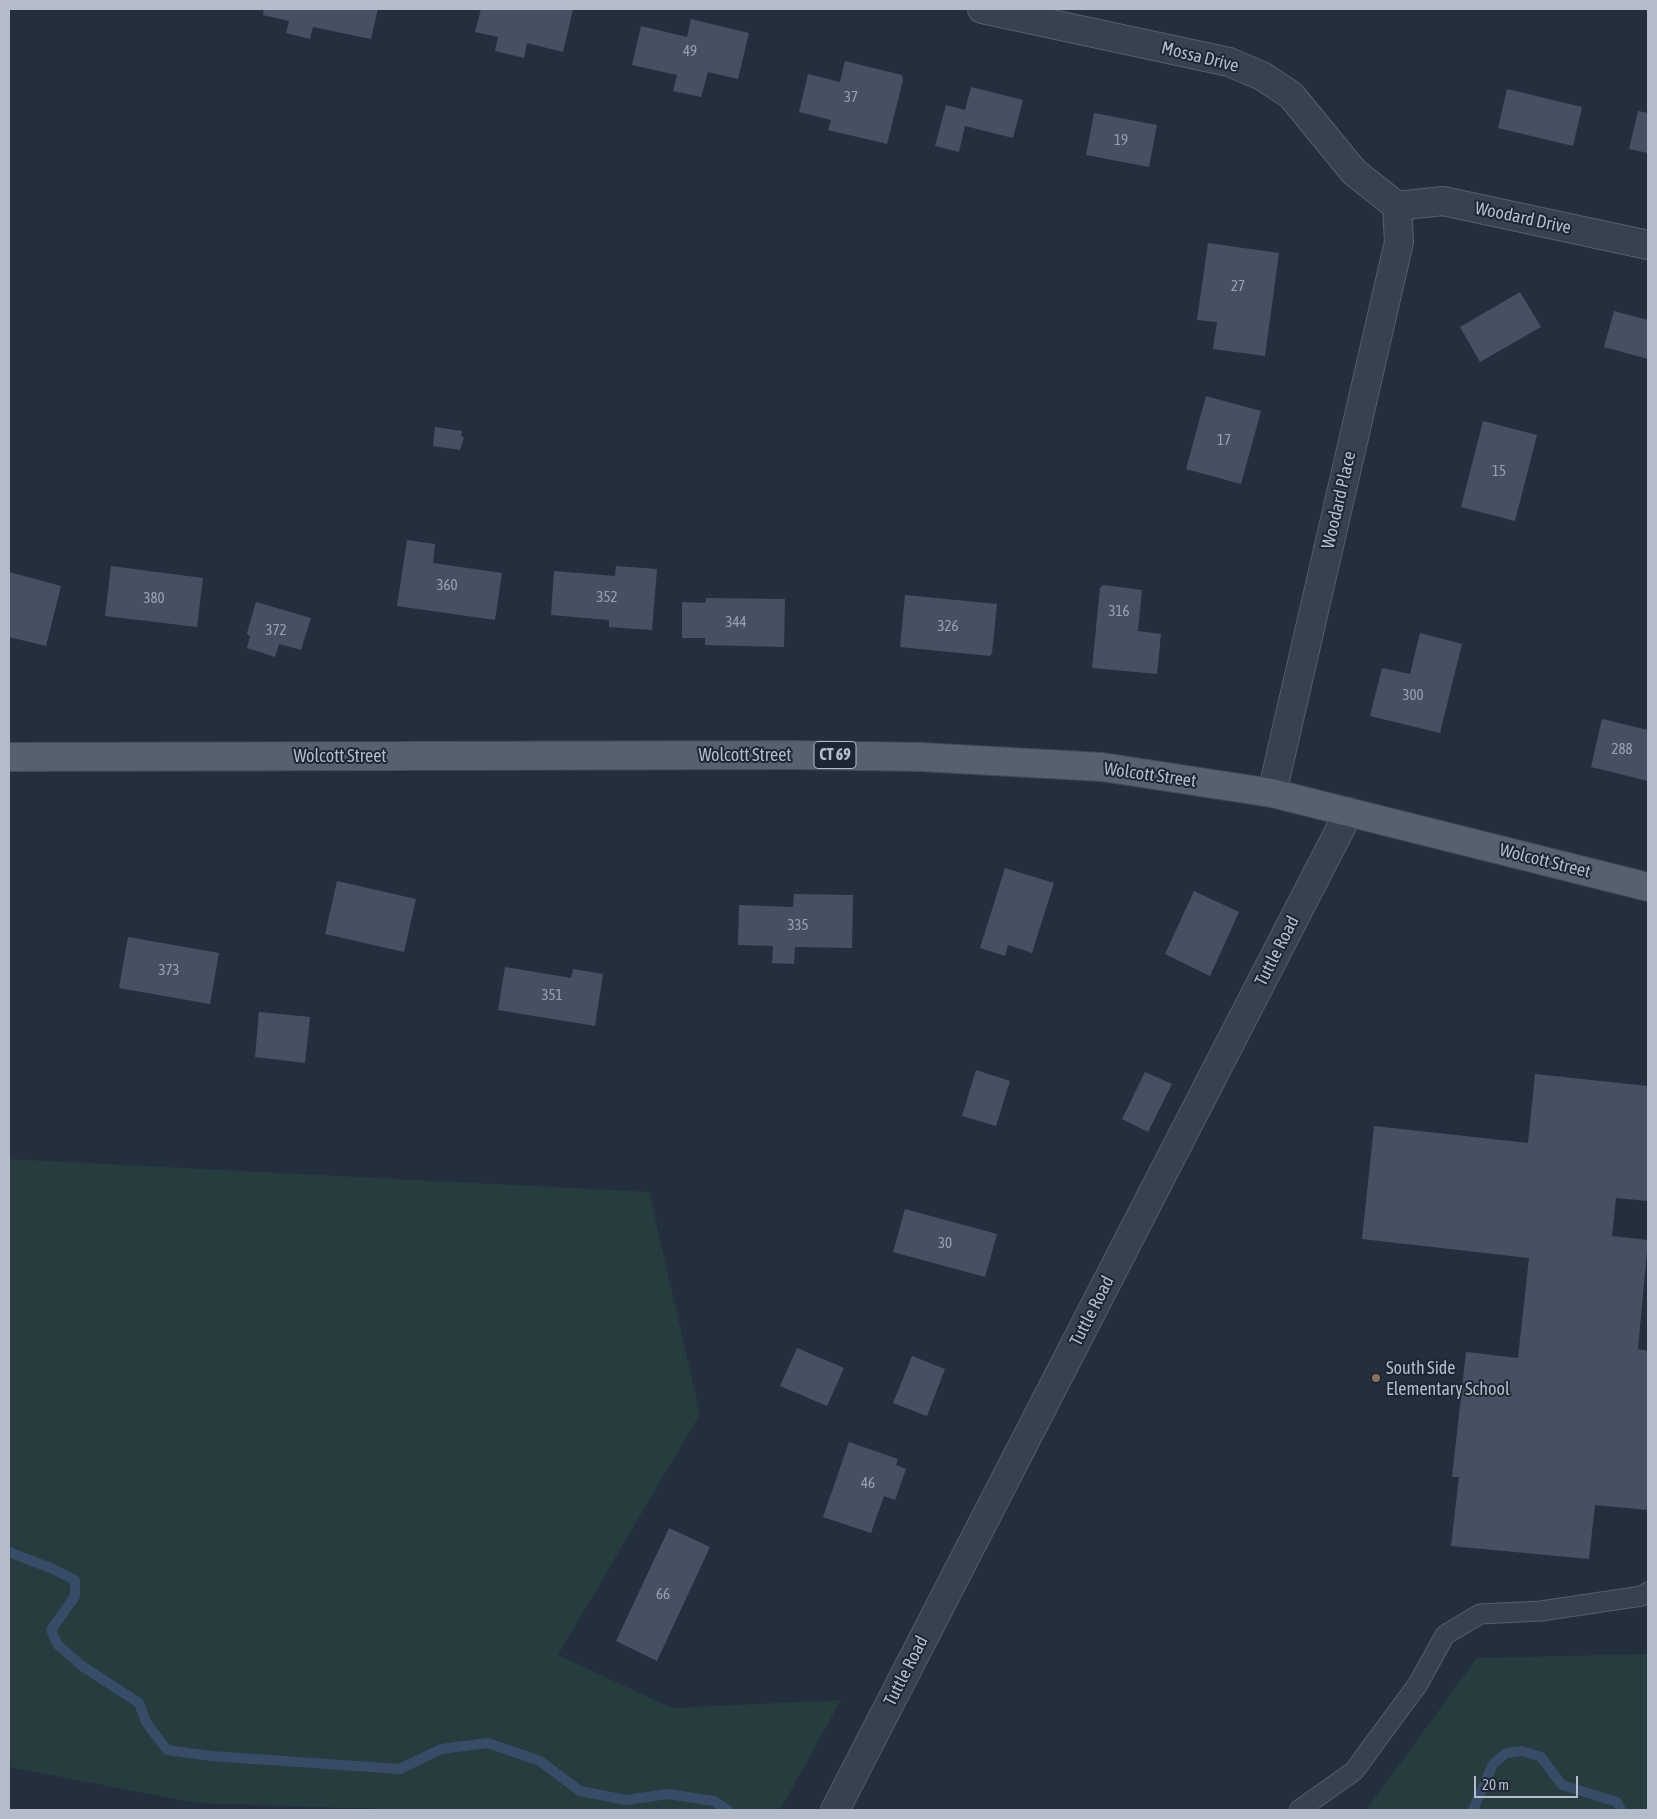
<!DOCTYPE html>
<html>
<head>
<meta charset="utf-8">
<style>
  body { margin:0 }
  #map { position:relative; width:1657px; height:1819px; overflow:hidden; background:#242f3e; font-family:"Asap Condensed",sans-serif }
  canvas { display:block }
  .frame { position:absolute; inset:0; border:10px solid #b4bcc9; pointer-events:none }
  .scale { position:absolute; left:1474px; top:1776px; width:104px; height:22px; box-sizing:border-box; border:2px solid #b4bcc9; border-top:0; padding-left:6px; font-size:15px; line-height:18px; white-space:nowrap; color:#b4bcc9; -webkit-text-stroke:4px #1d2633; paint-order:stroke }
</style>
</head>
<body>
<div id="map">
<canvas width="1657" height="1819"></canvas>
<div class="frame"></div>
<div class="scale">20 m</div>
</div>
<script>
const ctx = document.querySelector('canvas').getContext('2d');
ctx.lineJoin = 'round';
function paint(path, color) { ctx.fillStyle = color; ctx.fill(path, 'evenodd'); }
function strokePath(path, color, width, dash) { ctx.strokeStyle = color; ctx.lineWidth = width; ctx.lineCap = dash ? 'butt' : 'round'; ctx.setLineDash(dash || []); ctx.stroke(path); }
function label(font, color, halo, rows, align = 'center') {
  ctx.font = font + ' "Asap Condensed",sans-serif'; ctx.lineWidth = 4; ctx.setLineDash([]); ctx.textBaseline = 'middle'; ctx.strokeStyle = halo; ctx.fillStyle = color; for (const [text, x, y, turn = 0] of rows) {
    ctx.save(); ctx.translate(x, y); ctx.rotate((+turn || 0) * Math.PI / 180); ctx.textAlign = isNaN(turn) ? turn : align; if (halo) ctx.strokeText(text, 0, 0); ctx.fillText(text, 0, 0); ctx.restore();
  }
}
paint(new Path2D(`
  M9,1159L649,1192L700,1414L558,1655L672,1708L841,1700L780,1810H409L196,1803L9,1767Z
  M1648,1654V1810H1366L1477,1658Z`), '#263c3f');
strokePath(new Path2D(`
  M9,1552L53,1569L75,1580V1596L51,1630L58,1645L82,1666L139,1703L146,1722L167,1750L211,1756L400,1769L441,1749L488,1743L540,1761L580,1791L626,1800L668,1794L714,1801L728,1810
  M1473,1810L1493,1764L1506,1753L1522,1751L1541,1757L1562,1785L1617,1802L1621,1810`), '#394c67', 10);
paint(new Path2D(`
  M264,9H378L371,39L313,27L310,39L286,33L289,21L263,15Z
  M481,9H573L563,52L527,43L524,58L495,51L498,37L475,32Z
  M691,19L749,33L738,79L708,72L701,97L673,91L677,75L632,65L641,26L687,37Z
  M845,61L902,75L903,80L887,144L828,130L831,120L799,112L808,74L840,82Z
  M971,87L1023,100L1013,138L965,126L959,152L935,146L946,105L965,110Z
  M1507,89L1582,107L1573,146L1498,128Z
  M1638,111L1648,113V153L1629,149Z
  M1094,113L1157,125L1149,167L1086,155Z
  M1208,243L1279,253L1265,356L1213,349L1217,322L1197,320Z
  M1520,292L1541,327L1480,362L1460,327Z
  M1614,311L1648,320V359L1604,347Z
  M1206,396L1261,411L1241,484L1186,469Z
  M1483,421L1537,435L1515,521L1461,507Z
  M435,427L462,431L461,436L464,437L460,450L433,446Z
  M407,540L435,544L433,563L502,573L495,620L397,606Z
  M111,566L203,578L197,627L105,616Z
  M616,566L657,569L652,630L609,627V620L551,615L554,571L615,576Z
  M9,572L61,586L46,646L9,637Z
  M1103,585L1142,590L1138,631L1161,634L1157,674L1092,668L1100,588Z
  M905,595L997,604L992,653L990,656L900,647Z
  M706,598L785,599L784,647L705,645V638H682V602L705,603Z
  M256,602L311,618L301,650L279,644L275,657L247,648L250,637L247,633Z
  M1420,633L1462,644L1440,733L1370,716L1382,668L1410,674Z
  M1602,719L1648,730V781L1591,767Z
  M1005,868L1054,883L1032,953L1008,945L1005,956L980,948Z
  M337,881L416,899L404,952L325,934Z
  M1194,891L1239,912L1210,976L1165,954Z
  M794,894L853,895L852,948L795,947L794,964L772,963L773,946L738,945L739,905L793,907Z
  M128,937L219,953L210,1004L119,988Z
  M505,967L571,978L573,969L603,974L595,1026L498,1010Z
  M259,1012L310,1017L305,1063L255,1057Z
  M976,1070L1010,1081L996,1126L962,1116Z
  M1145,1072L1172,1084L1148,1132L1122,1119Z
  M1535,1074L1648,1086V1201L1616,1198L1612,1236L1648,1240L1638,1349L1648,1351V1510L1595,1505L1589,1559L1451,1546L1459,1477H1452L1466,1352L1518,1358L1529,1258L1362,1239L1374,1126L1528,1143Z
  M905,1209L997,1234L985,1277L893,1252Z
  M797,1348L844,1368L827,1406L780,1386Z
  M912,1356L945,1369L927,1416L893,1403Z
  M849,1442L898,1459L896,1465L906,1469L895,1500L884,1496L871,1533L823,1517Z
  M669,1528L710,1547L657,1661L616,1641Z`), '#455162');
const lane = new Path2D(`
  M1299,1810L1354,1771L1418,1684L1445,1635L1480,1614L1541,1611L1642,1596L1648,1592`);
const street = new Path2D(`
  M982,9L1229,62L1262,76L1291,95L1354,172L1397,206
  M1397,206L1443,201L1648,245
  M1272,793L1399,242L1397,206
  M835,1810L1349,812`);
const primary = new Path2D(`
  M9,757L797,755L921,757L1102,767L1272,793L1648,887`);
strokePath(lane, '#565f6c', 21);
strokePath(street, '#565f6c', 30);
strokePath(primary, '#414a57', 30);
strokePath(lane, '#38414e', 19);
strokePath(street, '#38414e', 28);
strokePath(primary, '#56606e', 28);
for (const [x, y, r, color] of [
  [1376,1378,5,"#8d6e63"]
]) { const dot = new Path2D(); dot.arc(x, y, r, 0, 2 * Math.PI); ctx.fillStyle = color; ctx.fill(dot); strokePath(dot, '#1d2633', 2); }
label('15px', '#98a1af', null, [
  ["49",690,51],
  ["37",851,97],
  ["19",1121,140],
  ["27",1238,286],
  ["17",1224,440],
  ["15",1499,471],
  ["360",447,585],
  ["352",607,597],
  ["380",154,598],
  ["316",1119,611],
  ["344",736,622],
  ["326",948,626],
  ["372",276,630],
  ["300",1413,695],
  ["288",1622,749],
  ["335",798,925],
  ["373",169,970],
  ["351",552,995],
  ["30",945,1243],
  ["46",868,1483],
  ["66",663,1594]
]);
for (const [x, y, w] of [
  [835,755,42]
]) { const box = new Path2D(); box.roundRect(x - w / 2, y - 13.5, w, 27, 4); ctx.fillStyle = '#1d2633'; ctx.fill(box); strokePath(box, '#b4bcc9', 1); }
label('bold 16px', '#b4bcc9', null, [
  ["CT 69",835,755]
]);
label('18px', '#b4bcc9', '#1d2633', [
  ["Mossa Drive",1200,57,14],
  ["Woodard Drive",1523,218,12],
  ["Woodard Place",1339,500,-77],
  ["Wolcott Street",745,755],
  ["Wolcott Street",340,756],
  ["Wolcott Street",1150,775,8],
  ["Wolcott Street",1545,861,14],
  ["Tuttle Road",1277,951,-63],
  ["Tuttle Road",1092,1311,-63],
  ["Tuttle Road",906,1671,-63]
]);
label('18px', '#b4bcc9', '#1d2633', [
  ["South Side",1386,1368],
  ["Elementary School",1386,1389]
], 'left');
</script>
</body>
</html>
